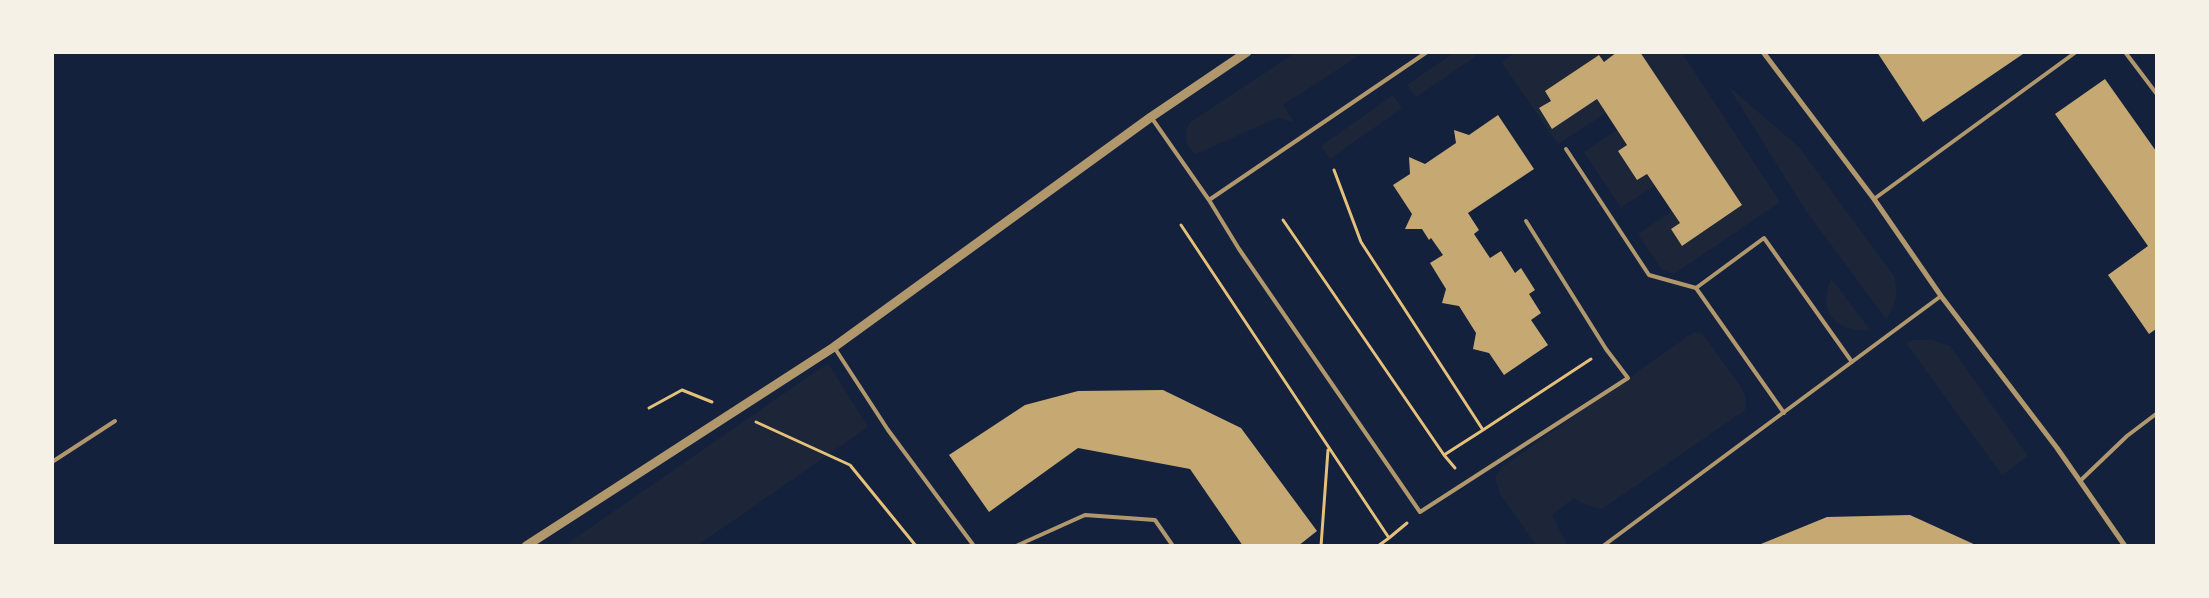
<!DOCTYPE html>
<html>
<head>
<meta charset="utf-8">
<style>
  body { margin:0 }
  #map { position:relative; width:2209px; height:598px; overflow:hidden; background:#14213d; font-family:Literata,serif }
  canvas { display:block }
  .frame { position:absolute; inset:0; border:54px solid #f6f1e7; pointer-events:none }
</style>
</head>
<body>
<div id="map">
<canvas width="2209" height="598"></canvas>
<div class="frame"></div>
</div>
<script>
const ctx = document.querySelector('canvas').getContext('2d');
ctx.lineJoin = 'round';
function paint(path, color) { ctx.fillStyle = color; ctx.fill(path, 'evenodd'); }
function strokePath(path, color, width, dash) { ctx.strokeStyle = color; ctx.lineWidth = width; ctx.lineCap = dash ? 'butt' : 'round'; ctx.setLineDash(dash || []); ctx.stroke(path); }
paint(new Path2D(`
  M1455,52L1472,53L1475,57L1416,97L1407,85Z
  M1295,53H1363L1283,105L1294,122L1277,118L1196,154C1184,145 1184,136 1189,123Z
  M1515,53H1617L1604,62L1599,55L1545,91L1551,101L1539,109L1553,128L1597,99L1606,113L1558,144L1501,62Z
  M1640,53H1682L1780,202L1674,274L1662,270L1638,234L1672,211L1680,223L1671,229L1682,246L1742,205Z
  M1728,86L1799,147L1894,276C1899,295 1896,304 1886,319L1806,211Z
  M1393,95L1402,108L1330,159L1321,146Z
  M1617,130L1627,145L1618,151L1637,180L1647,174L1655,185L1621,208L1584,152Z
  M1831,278L1870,330C1864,330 1856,331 1850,329C1824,320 1822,301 1831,278Z
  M1694,332L1702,333L1739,384L1746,398L1745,410L1602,509L1588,506L1574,498L1552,515L1567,545H1536L1500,494L1495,477L1502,467Z
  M1913,340H1933L1950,346L2028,456L2002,475L1906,343Z
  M828,363L868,427L698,545L564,546Z`), '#1d2539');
paint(new Path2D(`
  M1617,52H1640L1742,205L1682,246L1671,229L1680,223L1647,174L1637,180L1618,151L1627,145L1597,99L1552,129L1539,108L1551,101L1545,91L1599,55L1604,62Z
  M1877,52H2022L2023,54L1923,122Z
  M2105,79L2156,151V329L2149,334L2108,275L2148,246L2055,114Z
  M1498,115L1534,169L1468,213L1479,230L1474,234L1490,258L1501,251L1515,273L1521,268L1535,290L1529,294L1541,313L1531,320L1548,345L1504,375L1489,353L1473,349L1476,333L1459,306L1442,303L1446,289L1430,263L1443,255L1431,238L1429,240L1422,229H1405L1412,214L1393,185L1410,174L1409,157L1425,164L1456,143L1454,130L1469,135Z
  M1163,390L1241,428L1317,531L1298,546H1243L1190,469L1078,448L989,512L949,455L1025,405L1078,391Z
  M1910,515L1978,546H1756L1827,517Z`), '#c6a872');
strokePath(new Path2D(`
  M1283,220L1444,455L1483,430L1361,242L1334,170
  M1181,225L1389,538L1407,523
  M649,408L682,390L712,402
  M756,422L850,465L916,546
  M1483,430L1591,359
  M1444,455L1455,468
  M1321,546L1328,450
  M1378,546L1389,538`), '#e5c07b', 3);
strokePath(new Path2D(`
  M2125,52L2156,93
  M1151,117L1209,200L1239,249L1420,512L1628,378L1606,349L1526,221
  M1566,149L1649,275L1696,288L1784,413
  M1874,199L2076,52
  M1209,200L1427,52
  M1696,288L1764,238L1852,362
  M834,347L888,430L974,546
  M52,462L115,421
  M2080,481L2127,436L2156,414
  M1016,546L1085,515L1155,520L1173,546
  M1603,546L1941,296`), '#b1986c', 4);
strokePath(new Path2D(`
  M1763,52L1874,199L1941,296L2057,448L2125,546`), '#b1986c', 5);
strokePath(new Path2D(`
  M526,546L834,347L1151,117L1247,52`), '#b1986c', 9);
</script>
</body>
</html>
